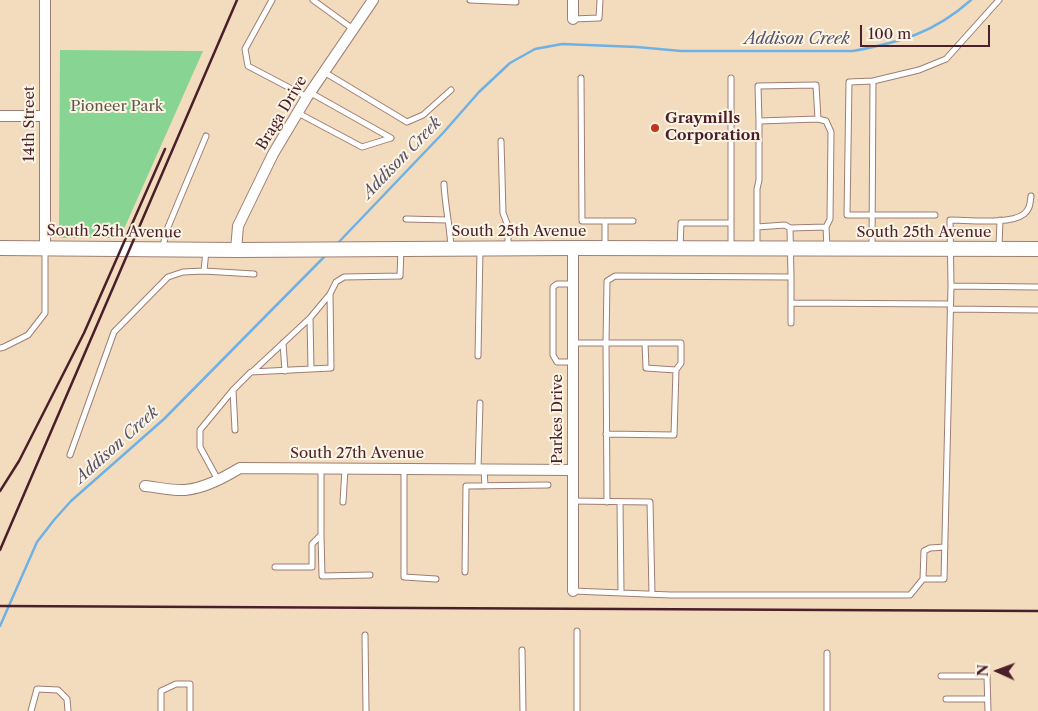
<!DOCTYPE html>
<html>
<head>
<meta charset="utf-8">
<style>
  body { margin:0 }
  #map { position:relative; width:1038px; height:711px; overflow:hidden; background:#f3dcbd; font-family:"Libre Caslon Text",serif }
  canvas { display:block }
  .north { position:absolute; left:973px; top:646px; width:50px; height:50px; -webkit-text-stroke:4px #fcf5e5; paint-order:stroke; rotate:272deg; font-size:14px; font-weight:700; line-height:20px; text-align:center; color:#4a1f2b }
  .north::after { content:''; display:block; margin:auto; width:18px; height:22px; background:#4a1f2b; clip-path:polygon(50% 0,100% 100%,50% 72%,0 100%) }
  .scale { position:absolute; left:860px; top:25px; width:130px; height:22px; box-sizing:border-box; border:2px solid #4a1f2b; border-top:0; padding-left:6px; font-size:15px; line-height:18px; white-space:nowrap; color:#4a1f2b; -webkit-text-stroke:4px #fcf5e5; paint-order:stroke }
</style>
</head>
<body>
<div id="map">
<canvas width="1038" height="711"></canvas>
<div class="north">N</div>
<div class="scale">100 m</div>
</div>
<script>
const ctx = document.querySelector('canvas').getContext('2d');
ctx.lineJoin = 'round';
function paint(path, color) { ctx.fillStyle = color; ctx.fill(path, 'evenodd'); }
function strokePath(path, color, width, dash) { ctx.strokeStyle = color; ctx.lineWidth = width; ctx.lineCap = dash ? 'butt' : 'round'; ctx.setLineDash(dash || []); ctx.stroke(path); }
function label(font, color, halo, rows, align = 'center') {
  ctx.font = font + ' "Libre Caslon Text",serif'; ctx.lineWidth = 4; ctx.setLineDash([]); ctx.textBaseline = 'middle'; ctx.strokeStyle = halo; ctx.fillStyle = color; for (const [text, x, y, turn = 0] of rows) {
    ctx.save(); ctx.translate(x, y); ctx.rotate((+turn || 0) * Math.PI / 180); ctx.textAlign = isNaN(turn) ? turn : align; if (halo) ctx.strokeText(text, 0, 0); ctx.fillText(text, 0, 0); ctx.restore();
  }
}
paint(new Path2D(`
  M60,50L203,51L120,238H59Z`), '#88d593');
strokePath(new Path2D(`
  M336,245L443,133L479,92L510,63L535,49L562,44L637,47L681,51H853C901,42 934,33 971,0
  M0,626L37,542L54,520L71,501L164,419L327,254`), '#6fb1e4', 2.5);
const lane = new Path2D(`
  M272,0L245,49L248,66L307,97
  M313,0L353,29
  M470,0L516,2
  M573,19L599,18L600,0
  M324,72L407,122L423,115L451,90
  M581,78L582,221H633
  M873,81L849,82L847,215H935
  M311,93L391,138
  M298,113L362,147L391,138
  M818,119L816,85L758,86L759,121L818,119L826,121L831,132L830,219L826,227
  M501,141L503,213L508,226V248
  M444,184C445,206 450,226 451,248
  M406,219L448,220
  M605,221V248
  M731,223V247
  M757,227L785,225L790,228
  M872,247L873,81L919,70L946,59L999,0
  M999,247L1000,220
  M680,248L681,223H731V78
  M757,248V189L759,180V121
  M162,249L168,227L206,136
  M204,271L254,274
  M791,277V323
  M573,284H557L553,287V355L557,362H573
  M951,286L1038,287
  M791,303L950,304
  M950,309L1038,310
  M283,343L285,371
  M573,343H606L607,502
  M645,343H681V363L676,370
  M0,348L4,347L28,335L45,313V250
  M478,356L480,249
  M311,369L310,318L330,294
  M252,372L310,318
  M233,390L235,430
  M606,434L674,435L676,370L646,368L645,343H606L607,281L615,276L791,277L790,228L826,227L827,248
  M70,455L114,332L168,277L183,272L204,271L206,250
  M404,469V577L436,579
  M478,469L480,403
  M484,470L485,486
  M218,480L200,447V430L233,390L251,372L331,368L330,294L336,282L344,277L400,276L401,249
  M573,501L650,502L652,594
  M343,502L345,469
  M620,502L621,593
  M321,535L322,576L370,575
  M945,547L930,548L924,551L923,579H944L951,286L950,220C968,220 1010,225 1024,214C1030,209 1030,204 1031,196
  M275,567H312V544L321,535V469
  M465,572L466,486L548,485
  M573,591L671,595H910L923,579
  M365,635L366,711
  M522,650L523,711
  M827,653V711
  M941,676H987L988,711
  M946,699H987
  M31,711L37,689L58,690L67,699L68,711
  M161,711V691L176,684H190V711
  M577,711V631`);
const street = new Path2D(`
  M573,19V0
  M0,116H45
  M45,248V0
  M573,248V591
  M236,250L238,226L273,154L307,97L373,0
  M145,486C157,487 172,491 185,490C205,488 223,478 240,468L573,470`);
const secondary = new Path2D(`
  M0,248L236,250L573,248L1038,249`);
strokePath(lane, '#9e7e74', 7);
strokePath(street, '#9e7e74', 12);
strokePath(secondary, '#9e7e74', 16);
strokePath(lane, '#fff', 5);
strokePath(street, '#fff', 10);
strokePath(secondary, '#fff', 14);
strokePath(new Path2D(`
  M0,491L19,461L84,333L165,149
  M0,550L237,0
  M0,606L1038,611`), '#4a1f2b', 2.5);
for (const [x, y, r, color] of [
  [655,128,5,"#c8321e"]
]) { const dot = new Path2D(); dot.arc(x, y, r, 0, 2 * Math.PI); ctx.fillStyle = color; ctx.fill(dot); strokePath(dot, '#fcf5e5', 2); }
label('15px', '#5d564a', '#fcf5e5', [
  ["Pioneer Park",117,107]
]);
label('15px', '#4a1f2b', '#fcf5e5', [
  ["Braga Drive",282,113,-59],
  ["14th Street",30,124,-90],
  ["South 25th Avenue",114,232,1],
  ["South 25th Avenue",519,232],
  ["South 25th Avenue",924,233],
  ["Parkes Drive",558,419,-90],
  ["South 27th Avenue",357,454]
]);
label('bold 15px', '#4a1f2b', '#fcf5e5', [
  ["Graymills",665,119],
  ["Corporation",665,136]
], 'left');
label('italic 16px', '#57526c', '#fcf5e5', [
  ["Addison Creek",797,39],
  ["Addison Creek",402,158,-46],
  ["Addison Creek",117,445,-42]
]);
</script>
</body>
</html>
